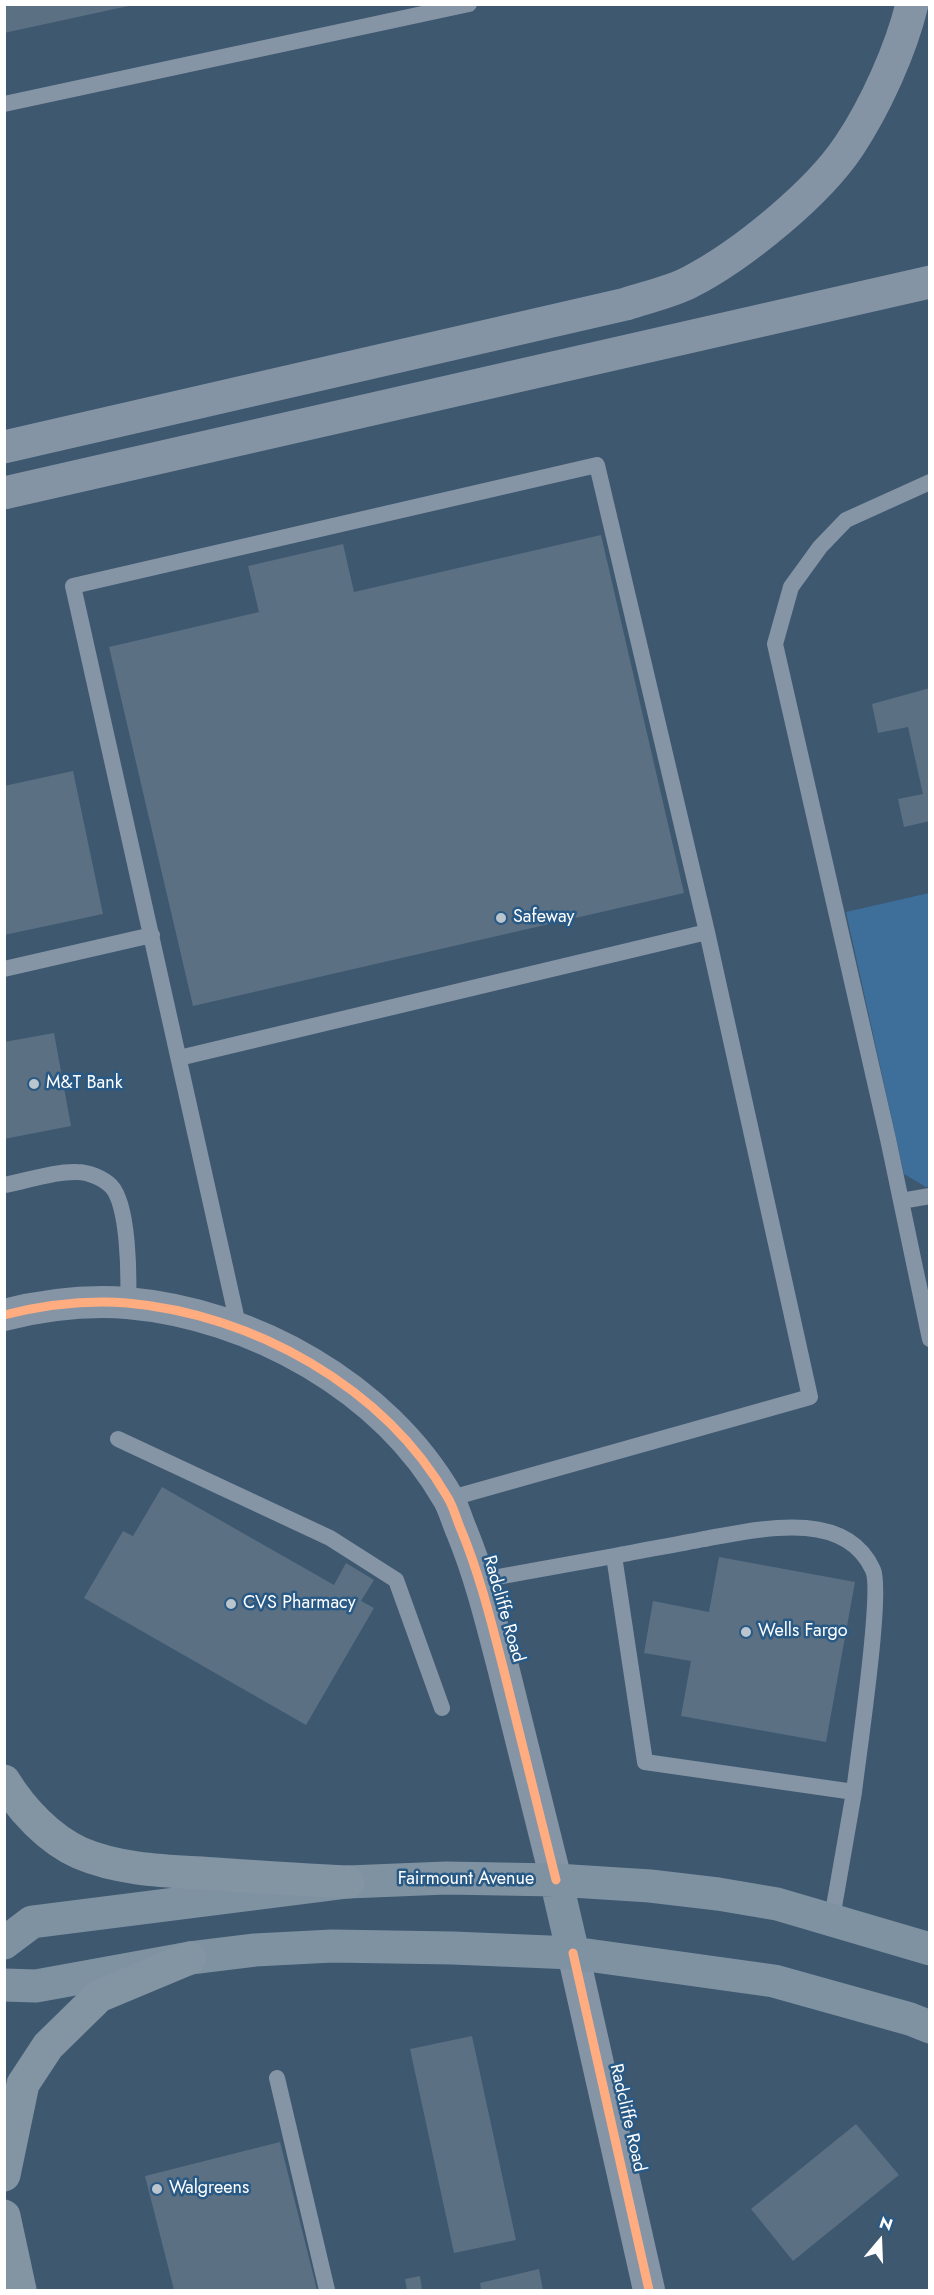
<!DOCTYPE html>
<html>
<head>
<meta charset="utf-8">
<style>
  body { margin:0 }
  #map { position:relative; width:934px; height:2295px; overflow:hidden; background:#3e5870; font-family:Jost,sans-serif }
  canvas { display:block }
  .frame { position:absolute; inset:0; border:6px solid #fff; pointer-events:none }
  .north { position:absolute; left:850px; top:2211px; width:60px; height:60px; -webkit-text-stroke:4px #295985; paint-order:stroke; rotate:19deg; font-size:16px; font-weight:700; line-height:24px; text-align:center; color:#fff }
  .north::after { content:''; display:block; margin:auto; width:21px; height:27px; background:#fff; clip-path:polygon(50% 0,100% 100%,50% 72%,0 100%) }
</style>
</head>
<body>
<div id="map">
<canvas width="934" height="2295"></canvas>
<div class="frame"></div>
<div class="north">N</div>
</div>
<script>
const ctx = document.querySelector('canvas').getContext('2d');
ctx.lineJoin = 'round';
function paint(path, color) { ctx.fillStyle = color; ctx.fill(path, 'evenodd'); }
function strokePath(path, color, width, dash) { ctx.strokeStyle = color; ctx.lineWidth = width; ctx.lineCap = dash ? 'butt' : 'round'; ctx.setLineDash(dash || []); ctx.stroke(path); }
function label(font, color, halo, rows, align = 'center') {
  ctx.font = font + ' Jost,sans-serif'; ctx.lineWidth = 5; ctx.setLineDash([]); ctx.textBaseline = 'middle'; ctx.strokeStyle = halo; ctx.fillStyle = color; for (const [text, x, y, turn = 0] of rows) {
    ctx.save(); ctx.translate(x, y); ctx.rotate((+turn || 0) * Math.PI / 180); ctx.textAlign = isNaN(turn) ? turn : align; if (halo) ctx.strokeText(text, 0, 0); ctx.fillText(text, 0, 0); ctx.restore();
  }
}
paint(new Path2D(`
  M929,893V1186L926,1187L904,1174L846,912Z`), '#3e6e9a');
paint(new Path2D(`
  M4,4H133V5L4,33Z
  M601,535L684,893L193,1006L109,647L259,612L248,566L343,544L354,592Z
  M930,688V821L904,827L898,799L923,794L908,727L878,733L872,704Z
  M73,771L103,914L4,935V786Z
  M54,1033L71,1126L4,1139V1042Z
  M162,1487L334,1585L346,1563L374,1580L361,1601L374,1608L306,1725L84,1598L123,1531L133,1536Z
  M719,1557L855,1582L826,1742L681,1716L691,1661L644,1653L653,1601L709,1612Z
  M472,2036L516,2240L454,2253L410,2049Z
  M856,2124L899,2175L793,2261L751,2209Z
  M280,2142L317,2290H174L145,2176Z
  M539,2269L543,2290H481L480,2283Z
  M420,2276L422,2290H407L405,2279Z`), '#5b7082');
strokePath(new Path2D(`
  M4,104L469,4
  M930,482L846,520L820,547L791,587L775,644L888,1139L930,1339
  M4,969L152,935
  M179,1058L707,932
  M4,1185C27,1181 54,1171 77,1172C88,1172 103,1178 111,1186C129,1205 129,1277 128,1303
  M901,1201L930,1196
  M239,1329L73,586L597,465L707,932L810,1397L448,1499
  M118,1439L330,1538L396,1580L442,1708
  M614,1556C644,1550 674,1545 704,1539C756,1530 845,1507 873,1570C883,1592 858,1757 854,1792
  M481,1580L614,1556L645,1762L854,1792L832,1918
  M277,2078L327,2290`), '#8595a6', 16);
strokePath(new Path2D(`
  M4,1315C44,1305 86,1300 127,1303C253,1314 384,1387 448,1498C454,1508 457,1521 462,1532C480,1576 491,1621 503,1667C521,1738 538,1809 556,1880
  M573,1953L649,2290`), '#8595a6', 32);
strokePath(new Path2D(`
  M556,1880L573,1953
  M4,1943L32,1922L348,1882L446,1878L556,1880L650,1886L718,1894L777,1904L930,1949
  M4,1985L36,1986L190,1958L255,1950L332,1946L453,1948L573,1953L774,1981L910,2019L930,2027`), '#7f92a2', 33);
strokePath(new Path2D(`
  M4,1781C22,1810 49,1839 80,1853C122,1871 171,1871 216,1874C260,1877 304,1880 348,1882
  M4,2175L23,2084L48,2046L99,1996L190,1958
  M4,2216L20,2290`), '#8394a3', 33);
strokePath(new Path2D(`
  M4,447L626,304C647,297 671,292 690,282C742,255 817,194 849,146C875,107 901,50 912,4
  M4,493L930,282`), '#8494a5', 33);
strokePath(new Path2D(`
  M4,1315C44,1305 86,1300 127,1303C253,1314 384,1387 448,1498C454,1508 457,1521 462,1532C480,1576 491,1621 503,1667C521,1738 538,1809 556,1880
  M573,1953L649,2290`), '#ffac80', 9);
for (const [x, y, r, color] of [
  [501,918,6,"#bbc5cd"],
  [34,1084,6,"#bbc5cd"],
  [231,1604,6,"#bbc5cd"],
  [746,1632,6,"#bbc5cd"],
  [157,2189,6,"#bbc5cd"]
]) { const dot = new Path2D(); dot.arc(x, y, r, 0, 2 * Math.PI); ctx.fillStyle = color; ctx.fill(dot); strokePath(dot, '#295985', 2); }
label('18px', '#fff', '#295985', [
  ["Safeway",513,918],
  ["M&T Bank",46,1084],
  ["CVS Pharmacy",243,1604],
  ["Wells Fargo",758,1632],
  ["Walgreens",169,2189]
], 'left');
label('18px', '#fff', '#295985', [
  ["Radcliffe Road",503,1609,74],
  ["Fairmount Avenue",466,1880],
  ["Radcliffe Road",627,2118,77]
]);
</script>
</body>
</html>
